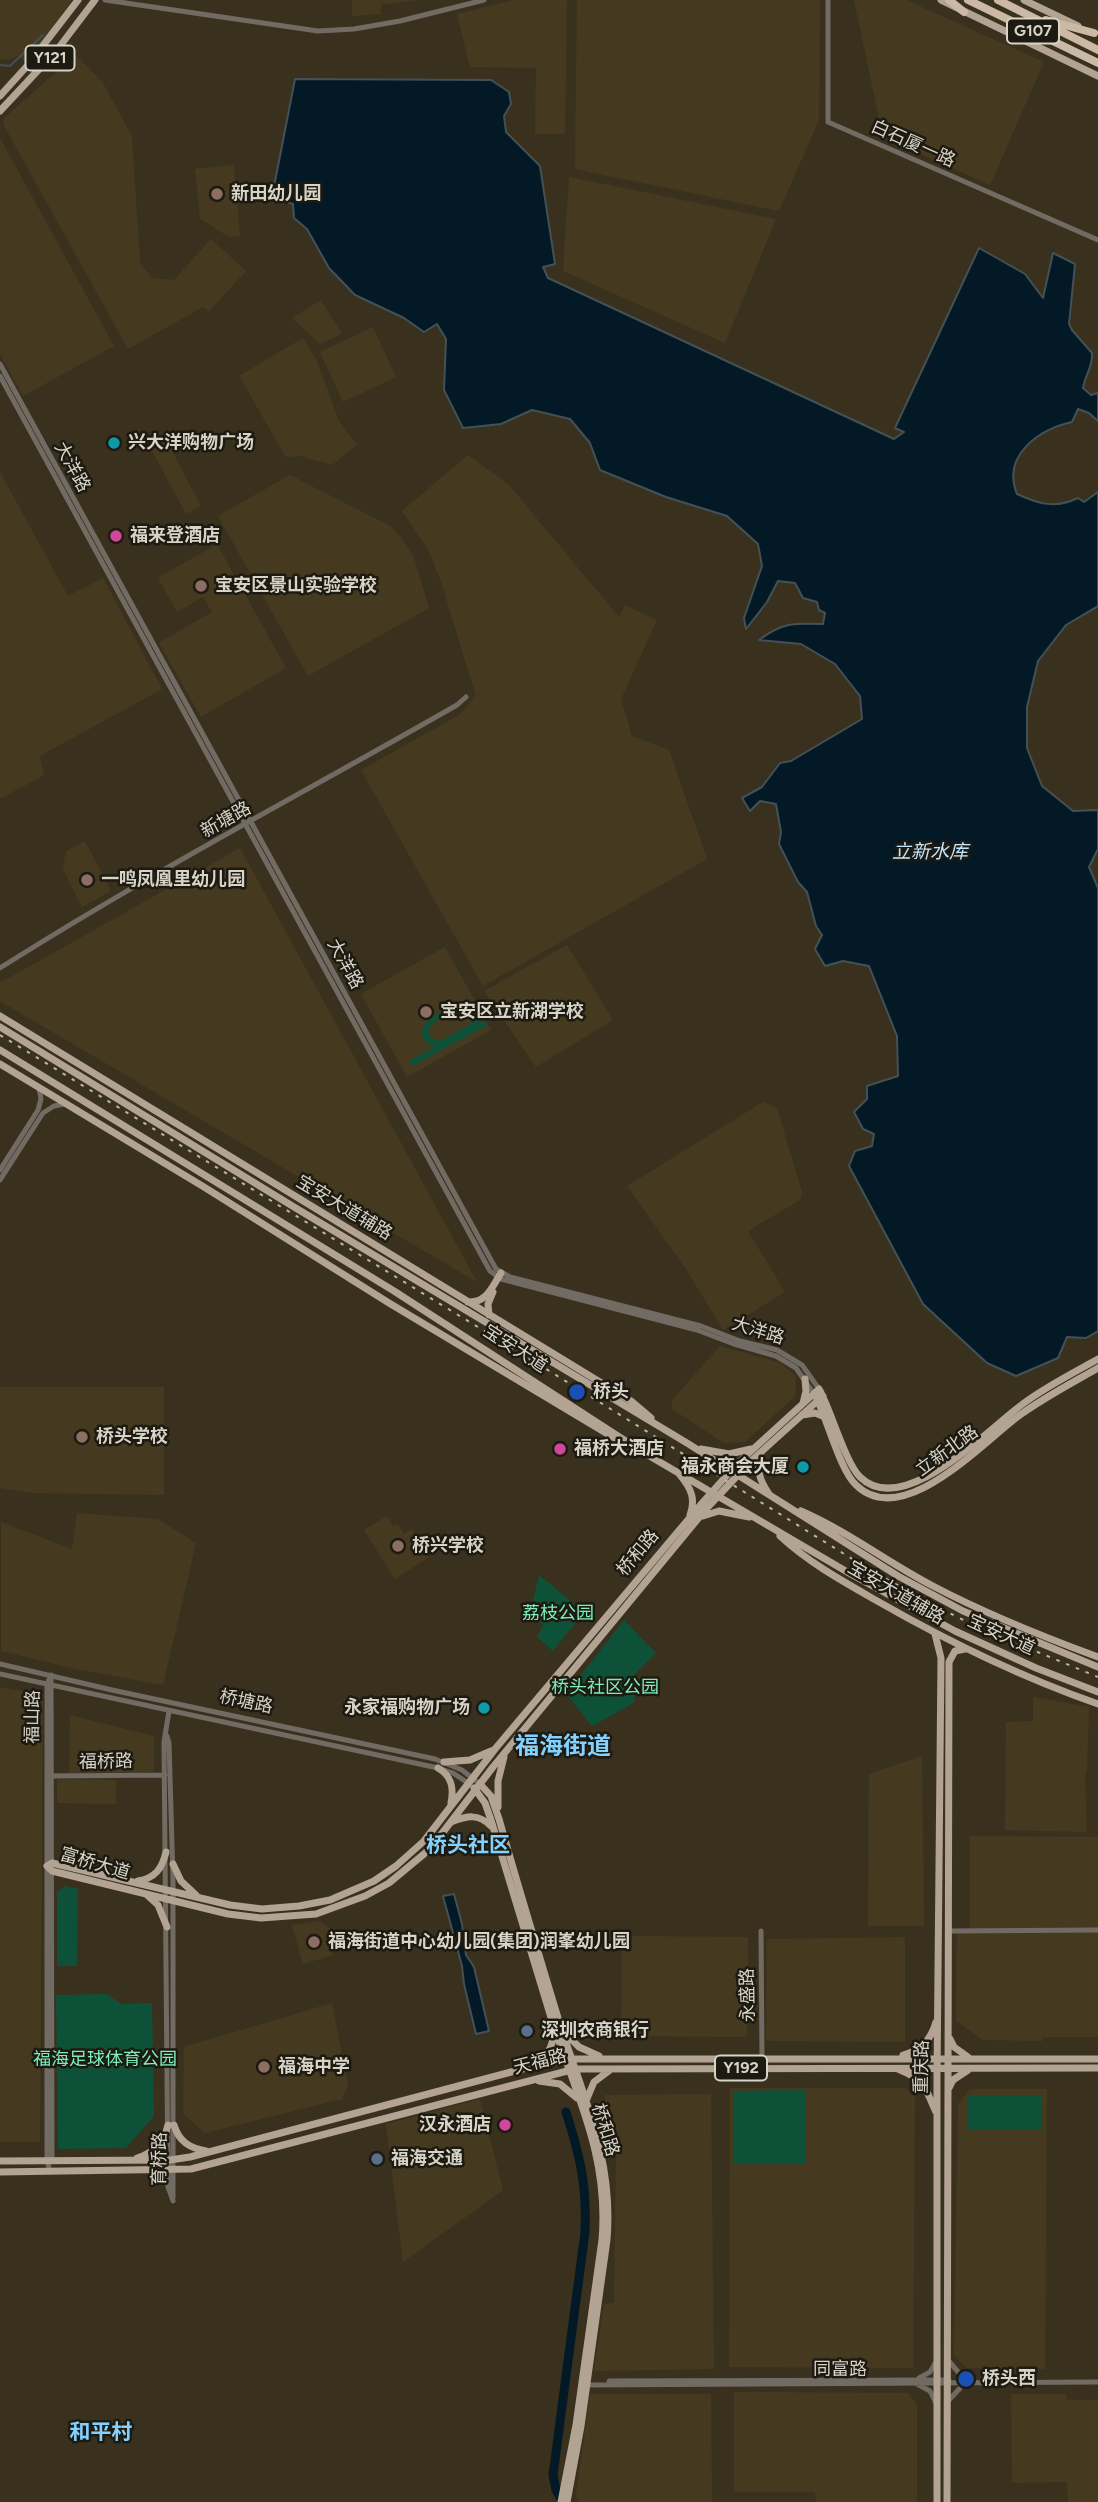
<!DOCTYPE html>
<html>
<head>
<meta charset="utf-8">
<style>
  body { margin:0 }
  canvas { display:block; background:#39311e }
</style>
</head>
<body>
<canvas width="1098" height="2502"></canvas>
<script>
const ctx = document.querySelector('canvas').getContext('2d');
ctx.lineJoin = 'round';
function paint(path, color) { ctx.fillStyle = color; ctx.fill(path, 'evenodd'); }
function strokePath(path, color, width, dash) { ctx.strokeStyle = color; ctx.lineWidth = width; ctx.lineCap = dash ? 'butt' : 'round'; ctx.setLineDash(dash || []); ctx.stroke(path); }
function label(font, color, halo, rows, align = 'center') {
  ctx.font = font + ' Figtree,"Noto Sans SC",sans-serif'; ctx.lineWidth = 5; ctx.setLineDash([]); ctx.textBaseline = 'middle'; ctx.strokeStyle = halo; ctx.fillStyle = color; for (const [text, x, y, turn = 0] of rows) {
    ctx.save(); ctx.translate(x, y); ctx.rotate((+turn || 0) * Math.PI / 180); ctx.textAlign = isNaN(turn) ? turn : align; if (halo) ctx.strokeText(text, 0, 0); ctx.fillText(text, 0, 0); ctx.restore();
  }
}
paint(new Path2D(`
  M0,0H72L29,60L24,61L18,56L9,60L0,59Z
  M352,0H418L381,5V14L352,16Z
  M513,0H567L565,134H535L536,68L470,67L457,14Z
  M577,0H820L819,120L779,211L575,169Z
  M854,0H906L1044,62L990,185L883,137Z
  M76,55L103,83L132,136L140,264L153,278L174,280L211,239L246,271L209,311L203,307L128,349L3,124L4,118Z
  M0,138L114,346L23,396L0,354Z
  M234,165L240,236L229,237L200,219L195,169Z
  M569,177L776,219L725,343L563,271Z
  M321,300L342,334L320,344L292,318Z
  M373,327L396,377L343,402L320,352Z
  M303,338L317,361L339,421L357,445L332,465L300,456L286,457L239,376Z
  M165,438L201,506L186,514L150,447Z
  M468,455L509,485L619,617L625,605L657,620L621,699L632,736L669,750L707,859L483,986L361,770L459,715L476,696L441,582L428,549L402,511Z
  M0,472L68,596L103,578L162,689L40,756L44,775L0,799Z
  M290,475L390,526L401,537L414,558L429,608L308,676L218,516Z
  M217,544L286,668L201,717L159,643L212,612L203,597L177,612L158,578Z
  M85,841L111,891L82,907L63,869L66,851Z
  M240,848L477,1282L0,1001V983Z
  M567,945L613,1020L536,1067L484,991Z
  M445,947L491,1030L407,1077L361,994Z
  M763,1102L777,1108L802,1192L800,1200L748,1231L785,1292L723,1330L686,1269L627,1186Z
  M720,1346L780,1363L796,1376L795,1396L745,1442L724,1443L672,1409V1400Z
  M0,1387H164V1495L32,1493L0,1488Z
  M77,1513L158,1519L196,1543L163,1685L76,1669L1,1651V1522L72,1549Z
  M387,1516L393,1527L398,1524L404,1534L412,1529L429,1557L395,1579L364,1530Z
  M0,1687L43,1695L40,2142H0Z
  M1033,1697L1089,1707L1087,1770L1085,1776L1087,1832L1005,1830L1006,1722L1033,1721Z
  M70,1715L154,1736V1772L69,1773Z
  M922,1756L924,1926H868L869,1774Z
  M57,1779L116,1780V1804L57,1803Z
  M970,1836L1098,1837V2037H1043V2041L983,2040L956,2021L957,1930H970Z
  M320,1921L331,1930L333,1955L303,1964L292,1925Z
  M622,1936L748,1937L747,2037L621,2036Z
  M905,1937V2042L766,2041L767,1939Z
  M332,2003L348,2086L342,2099L205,2133L183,2114L184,2047Z
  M730,2088H905L915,2097L913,2368L729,2367Z
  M970,2089H1047L1045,2369L967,2368L954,2355L958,2104Z
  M711,2094L714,2369L594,2371L604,2304L614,2303L616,2153L603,2123L605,2095Z
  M480,2099L503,2190L403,2262L386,2124Z
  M734,2392L908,2393L917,2405V2502H816L815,2492H734Z
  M590,2394H711L712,2502H579L576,2496Z
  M1011,2394H1066L1067,2400H1098V2502H1068L1067,2482L1012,2483Z`), '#453a20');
paint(new Path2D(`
  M465,1002C476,1004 481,1012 479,1023L485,1020L488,1025L412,1066L409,1061L434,1047C401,1029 446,1005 465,1002ZM462,1008H467L473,1013L474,1020L471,1024L440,1041L431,1038L428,1031L433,1023Z
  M539,1575L584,1612L553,1651L537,1637L543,1625L530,1614Z
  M624,1620L656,1653L632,1677L635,1701L627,1707L592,1726L566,1694Z
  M65,1886L78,1889L77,1966H57V1892Z
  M107,1994L121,2004L152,2003L154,2116L126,2148L58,2149L56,1995Z
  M805,2090V2164H733V2091Z
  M967,2095H1042V2129H967Z`), '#0d5139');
const water = new Path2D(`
  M295,79L491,80L509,92L511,104L504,116L506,132L540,166L555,264L543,267L548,278L894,439L904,432L895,428L979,248L1025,274L1043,298L1053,253L1075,264L1069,324L1072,330L1092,353C1093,367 1085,375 1083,388L1091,395L1098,393V421L1089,413L1078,409L1072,422C1040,429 1001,455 1017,494C1039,504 1055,509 1078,498L1084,502L1098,492V606L1066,625L1038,661L1027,707V748L1042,786L1073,811L1098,810V849L1089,867L1098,888V1331L1086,1338L1067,1337L1058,1358L1016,1376L987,1363L923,1304L849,1166L855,1151L872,1146L874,1134L863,1129L854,1112L867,1099V1086L898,1076L897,1036L869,966L843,961L825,966L815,949L822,935L816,926L807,892L798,882L779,844L781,832L776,804L760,801L750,811L742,798L762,787L780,763L791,761L862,719L860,696L835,664L801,644L759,640C783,622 795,623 823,624L825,613L819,610L817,602L803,598L795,583L778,581L767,602L746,629L744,618L762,566L758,544L727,516L666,497L600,470L590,443L570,419L532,410L501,424L463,428L444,390L446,339L437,324L424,332L404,318L355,295L329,268L307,229L294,218L293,204L272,197Z
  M454,1894L462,1924L466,1955L474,1967L489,2031L476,2034L464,1984L462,1966L443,1896Z`);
paint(water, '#031926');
strokePath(water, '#435156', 2);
strokePath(new Path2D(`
  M0,65L10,66L43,35`), '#435156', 2);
strokePath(new Path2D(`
  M563,2502L556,2490L553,2475L585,2232C587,2185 580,2156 566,2112`), '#031926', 9);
strokePath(new Path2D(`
  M105,0L318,31L354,29L400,21L484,0
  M828,0V122L1098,240
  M0,364L496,1269L510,1277L701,1326L740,1341L777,1350L802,1365L819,1389
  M0,376L490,1271L501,1279L697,1330L734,1344L776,1356L796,1368L814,1394
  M0,968C148,874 305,792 457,705L466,697
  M0,1170L38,1110L41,1099L39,1088
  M0,1180L43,1113L54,1106L64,1104
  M0,1664L112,1690L435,1759L462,1770L480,1784
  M0,1674L438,1768L453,1773L468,1783
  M51,1678L52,2162
  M169,1711L164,1742L168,2187L173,2201
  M167,1736L169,1743L173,1879V2198
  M49,1776L165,1775
  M761,1931L762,2058
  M949,1931L1098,1930
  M50,2172L47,2160V1684L51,1675
  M947,2359L965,2380
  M919,2378L930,2372L937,2360
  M609,2381L949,2380
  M917,2384L930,2391L936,2403
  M584,2385L1098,2382
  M947,2402L965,2383`), '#726b63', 5);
strokePath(new Path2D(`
  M941,0L1098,76
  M1024,0L1078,26
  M0,96L28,65L78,0
  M0,111L57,50L95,0
  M0,1016L631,1401L651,1418
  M0,1027L294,1207L687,1443L898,1576L963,1611L1098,1667
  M0,1050L394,1291L641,1451L849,1573L955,1631L1036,1668L1098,1692
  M0,1064L204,1187L389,1303L621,1442
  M468,1302C487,1303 492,1287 501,1273
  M489,1315L488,1304L493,1292
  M816,1397C827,1419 840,1470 856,1485C903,1531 984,1441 1020,1415C1045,1397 1072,1383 1098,1368
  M803,1403L806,1391L805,1379
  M802,1415L815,1413L825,1417
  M701,1449L729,1454L751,1449
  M761,1453C755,1468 760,1481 769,1494
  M680,1475C691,1488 696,1499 690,1515
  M801,1511C847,1531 887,1562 931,1585C984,1613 1041,1636 1098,1657
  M703,1516L719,1511L749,1517
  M780,1536C809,1563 844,1582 879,1602C949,1642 1021,1677 1098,1704
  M935,1634L941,1658L937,2077V2502
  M444,1762L470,1760L491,1751
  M438,1768C452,1776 454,1788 451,1803
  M480,1784L491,1796L499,1819C518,1886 538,1952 558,2018C582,2095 614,2157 607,2240L581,2426L567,2502
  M474,1788L485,1803L491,1820C512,1888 532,1956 553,2024C578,2099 609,2158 602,2240L576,2425L561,2502
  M498,1807V1781L504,1757
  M451,1822C467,1816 478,1813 491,1826
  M173,1864L181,1881L196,1895
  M47,1866L52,1863L230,1905L262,1909L299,1906L330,1900L374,1881L396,1866L424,1841L495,1749L703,1502L738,1463L819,1389C831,1410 845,1462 860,1477C904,1520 990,1427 1024,1403C1047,1386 1073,1373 1098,1359
  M47,1866L52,1871L228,1914L261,1918L316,1914L365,1896L389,1883L430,1849L493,1767L706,1509L751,1461L823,1396
  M138,1881C155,1878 162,1869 166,1852
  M147,1895L158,1905L167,1927
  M566,2034L579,2047L599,2056
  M950,2039L954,2047L968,2057
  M903,2055C921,2050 931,2040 936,2022
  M535,2064C548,2056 553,2046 554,2031
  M898,2069C928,2082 923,2085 936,2112
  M539,2081L560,2084L577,2098
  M949,2088L953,2080L968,2070
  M586,2101L594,2082L610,2070
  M174,2125C179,2142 190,2148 206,2151
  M137,2158C154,2153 164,2142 168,2125
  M0,2161L170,2160L190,2157L530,2067L572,2059H1098
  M0,2172L191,2169L575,2069L1098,2068
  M947,2502L949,1662L955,1651L965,1649`), '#b2a393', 7);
strokePath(new Path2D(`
  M949,0L964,12
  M968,0L1098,63
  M998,0L1098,50
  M1046,20L1094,33`), '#cbb9a6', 8);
strokePath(new Path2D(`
  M0,1035L522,1354L870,1570L941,1609L982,1629L1098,1677`), '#bbb5a8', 2, [3.5, 7]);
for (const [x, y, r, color] of [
  [217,194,7,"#8d6e63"],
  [114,443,7,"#0f9aa8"],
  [116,536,7,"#d1479c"],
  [201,586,7,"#8d6e63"],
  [87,880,7,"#8d6e63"],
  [426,1012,7,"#8d6e63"],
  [577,1392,9,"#1a4fb4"],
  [82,1437,7,"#8d6e63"],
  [560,1449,7,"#d1479c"],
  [803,1467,7,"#0f9aa8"],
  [398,1546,7,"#8d6e63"],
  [484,1708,7,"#0f9aa8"],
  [314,1942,7,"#8d6e63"],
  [527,2031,7,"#5c6f8a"],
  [264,2067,7,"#8d6e63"],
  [505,2125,7,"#d1479c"],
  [377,2159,7,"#5c6f8a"],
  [966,2379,9,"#1a4fb4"]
]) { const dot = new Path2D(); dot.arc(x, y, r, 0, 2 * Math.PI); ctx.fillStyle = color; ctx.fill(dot); strokePath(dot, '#1d1a11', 2.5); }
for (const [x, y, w] of [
  [1033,31,52],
  [50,58,49],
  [741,2068,52]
]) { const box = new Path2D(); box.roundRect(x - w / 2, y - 12.5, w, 25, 5); ctx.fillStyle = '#1d1a11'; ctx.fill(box); strokePath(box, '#d8d3c7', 2); }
label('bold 16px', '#d8d3c7', null, [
  ["G107",1033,31],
  ["Y121",50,58],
  ["Y192",741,2068]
]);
label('18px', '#d8d3c7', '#1d1a11', [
  ["白石厦一路",913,144,24],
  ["大洋路",72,467,61],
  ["新塘路",226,820,-29],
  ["大洋路",345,964,61],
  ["宝安大道辅路",344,1208,31],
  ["大洋路",758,1331,17],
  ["宝安大道",515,1349,33],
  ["立新北路",947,1451,-36],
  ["桥和路",638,1553,-50],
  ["宝安大道辅路",896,1593,30],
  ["宝安大道",1001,1635,25],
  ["桥塘路",246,1702,12],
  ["福山路",33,1717,-89],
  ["福桥路",106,1762,-1],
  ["富桥大道",95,1864,16],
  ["永盛路",748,1995,-91],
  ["天福路",540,2062,-14],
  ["重庆路",922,2067,-89],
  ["桥和路",605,2130,73],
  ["育桥路",160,2159,-89],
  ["同富路",840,2370]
]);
label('bold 18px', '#d8d3c7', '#1d1a11', [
  ["新田幼儿园",231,194],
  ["兴大洋购物广场",128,443],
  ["福来登酒店",130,536],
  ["宝安区景山实验学校",215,586],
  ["一鸣凤凰里幼儿园",101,880],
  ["宝安区立新湖学校",440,1012],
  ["桥头",593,1392],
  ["桥头学校",96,1437],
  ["福桥大酒店",574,1449],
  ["福永商会大厦",789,1467,"right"],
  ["桥兴学校",412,1546],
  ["永家福购物广场",470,1708,"right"],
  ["福海街道中心幼儿园(集团)润峯幼儿园",328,1942],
  ["深圳农商银行",541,2031],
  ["福海中学",278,2067],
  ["汉永酒店",491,2125,"right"],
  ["福海交通",391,2159],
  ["桥头西",982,2379]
], 'left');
label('18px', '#7beebc', '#1d1a11', [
  ["荔枝公园",558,1614],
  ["桥头社区公园",605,1688],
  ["福海足球体育公园",105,2060]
]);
label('italic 19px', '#c2e6ff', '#1d1a11', [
  ["立新水库",930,852]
]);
label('bold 21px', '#83d1fe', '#1d1a11', [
  ["桥头社区",468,1846],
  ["和平村",101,2433]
]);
label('bold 24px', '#83d1fe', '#1d1a11', [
  ["福海街道",563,1747]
]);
</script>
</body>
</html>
